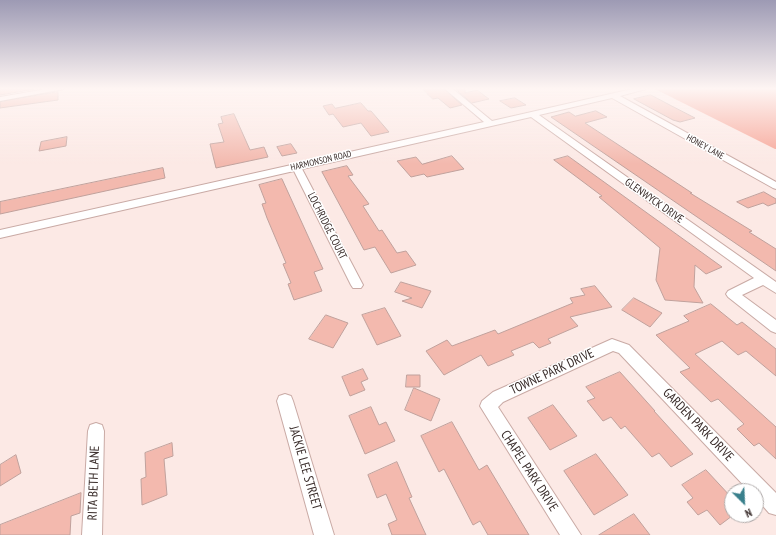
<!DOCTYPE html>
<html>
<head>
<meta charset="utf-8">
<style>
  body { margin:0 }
  #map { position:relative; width:776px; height:535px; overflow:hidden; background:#fce9e5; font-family:"PT Sans Narrow",sans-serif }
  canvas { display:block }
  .north { position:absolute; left:724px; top:483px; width:40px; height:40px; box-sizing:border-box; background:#fff; border:1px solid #b0abaa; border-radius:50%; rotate:156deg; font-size:11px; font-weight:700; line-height:16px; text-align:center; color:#392c2a }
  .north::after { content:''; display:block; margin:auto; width:14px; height:18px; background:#3a808c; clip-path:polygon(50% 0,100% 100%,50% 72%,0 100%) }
</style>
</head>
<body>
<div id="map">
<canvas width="776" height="535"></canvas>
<div class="north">N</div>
</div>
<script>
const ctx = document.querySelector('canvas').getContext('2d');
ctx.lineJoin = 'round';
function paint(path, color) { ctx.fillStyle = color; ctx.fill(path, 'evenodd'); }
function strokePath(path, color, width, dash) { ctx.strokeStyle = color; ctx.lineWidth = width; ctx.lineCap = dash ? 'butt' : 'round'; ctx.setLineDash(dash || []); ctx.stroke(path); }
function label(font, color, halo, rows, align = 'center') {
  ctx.font = font + ' "PT Sans Narrow",sans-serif'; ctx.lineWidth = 3; ctx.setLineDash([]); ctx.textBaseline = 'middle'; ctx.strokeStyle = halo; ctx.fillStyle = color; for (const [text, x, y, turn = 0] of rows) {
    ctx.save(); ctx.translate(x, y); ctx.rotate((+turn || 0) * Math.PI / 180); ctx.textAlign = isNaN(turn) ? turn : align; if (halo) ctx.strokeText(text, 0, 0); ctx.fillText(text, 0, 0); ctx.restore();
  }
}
paint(new Path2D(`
  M655,89H776V149H775Z`), '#f6a496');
const building = new Path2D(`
  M0,89H35L0,95Z
  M423,89H444L462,105L450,108L438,98L433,99Z
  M456,89H465V93L477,90L489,99L472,103Z
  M58,92V100L0,108V102Z
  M651,95L666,103L695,118L680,122L673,120L634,99Z
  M515,98L526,105L511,108L500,101Z
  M361,103L368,111H371L389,132L371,136L361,123L343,127L333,114L329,115L323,106L332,104L335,108Z
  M596,111L607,117L585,123L692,193H690L752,231L749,232L776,249V271L551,117L569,112L575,116Z
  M234,114L250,150L264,147L268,157L216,168L210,144L224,142L218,124L223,123L221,117Z
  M67,137L66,146L39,151L41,142Z
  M291,144L297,153L282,156L277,147Z
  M452,156L464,169L427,177L424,174L411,177L397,161L416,157L422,164Z
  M568,156L722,267L706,274L695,265L694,287L703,303L665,300L656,280L660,248L599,197L602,196L554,160Z
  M347,166L353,175L348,176L369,204L363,206L379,231L382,230L397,253L406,251L416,265L391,273L375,247L364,250L322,172Z
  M163,168L165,178L0,214V202Z
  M282,179L323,269L314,272L322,291L294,300L288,284L291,283L283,264L286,263L267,218L262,204L266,203L259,185Z
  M764,192L776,199V203L768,206L763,203L748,208L737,202Z
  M401,282L431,291L422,308L402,301L412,298L395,292Z
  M595,286L612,307L570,317L578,326L548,339L551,343L539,348L533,342L511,351L514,355L488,366L481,355L444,375L426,351L447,340L452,346L495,330L498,334L573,303L570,298L585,295L581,289Z
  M634,298L662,313L650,327L622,310Z
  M711,304L737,325L742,322L776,349V376L746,351L738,355L722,341L695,354L776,427V459L759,443L754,446L737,429L744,424L718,399L711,402L680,372L690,368L656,335L689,321L684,316Z
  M385,308L401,336L377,345L362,315Z
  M326,315L348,323L333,348L309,339Z
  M363,369L368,379L361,382L365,390L350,396L342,377Z
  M620,372L655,411H654L693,454L671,467L659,453L652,457L625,426L621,429L611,417L603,421L587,401L595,398L586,387Z
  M407,375H420V387H406Z
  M414,388L440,399L431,421L405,410Z
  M553,405L577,436L550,450L528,418Z
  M371,407L379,425L386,422L395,441L365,454L349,416Z
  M452,422L479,470L487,465L529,535H488L480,521L473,525L444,469L439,472L421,436Z
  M172,443L173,456L164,459L167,495L142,505L141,479L146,477L145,453Z
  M596,454L628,495L594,515L564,471Z
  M16,455L21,473L0,486V465Z
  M397,462L412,497L409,498L426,535H392L388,524L397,520L386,494L377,498L368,475Z
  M706,470L732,498V516L720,525L707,510L698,515L687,502L693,498L682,485Z
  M81,493L80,513L71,516L70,535H0V525Z
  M634,514L650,535H599Z`);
paint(building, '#f3b9ae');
strokePath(building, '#c0a19c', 1);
const street = new Path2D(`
  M46,89H64L0,101V97Z
  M445,89H453L492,121L632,89H646L620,96L776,182V189L773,188L612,98L539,115L776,282V293L763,285L742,295L776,320V333L771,331L728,297L726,294L728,291L754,278L531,117L302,169L363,285L361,288H353L351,285L294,171L0,238V230L484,122Z
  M612,339L629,345L776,493V515L769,513L756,498V491H749L619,353L613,351L503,402L498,407L581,535H560L480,406L482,401L493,392Z
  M285,394L291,396L293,401L334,535H314L277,401L279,396Z
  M96,423L102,425L104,431L102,535H82L88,431L90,425Z`);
strokePath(street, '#c9aaa5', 2);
paint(street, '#fff');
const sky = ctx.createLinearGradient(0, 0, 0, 164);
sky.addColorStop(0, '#9d9ab4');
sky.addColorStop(0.54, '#fef5f3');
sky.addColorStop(1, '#fef5f300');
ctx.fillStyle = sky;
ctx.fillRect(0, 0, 776, 164);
label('9px', '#392c2a', '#fff', [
  ["HONEY LANE",705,147,29],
  ["HARMONSON ROAD",321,161,-13]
]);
label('11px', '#392c2a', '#fff', [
  ["GLENWYCK DRIVE",654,201,35],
  ["LOCHRIDGE COURT",327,226,63]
]);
label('13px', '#392c2a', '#fff', [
  ["TOWNE PARK DRIVE",552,372,-25],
  ["GARDEN PARK DRIVE",698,425,46],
  ["JACKIE LEE STREET",305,468,74],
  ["CHAPEL PARK DRIVE",529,471,57],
  ["RITA BETH LANE",94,483,-88]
]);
</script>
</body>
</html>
